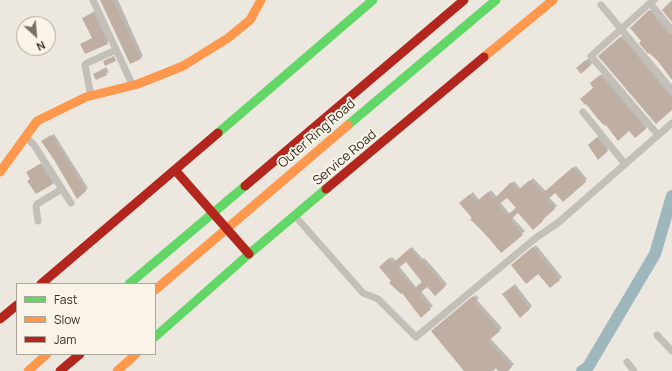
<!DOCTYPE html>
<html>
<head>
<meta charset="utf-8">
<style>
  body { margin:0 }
  #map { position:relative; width:672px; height:371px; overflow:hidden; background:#ece8e0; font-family:Manrope,sans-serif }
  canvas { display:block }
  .legend { position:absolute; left:16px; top:283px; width:140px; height:72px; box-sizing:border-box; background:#f9f4e7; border:1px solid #aba59a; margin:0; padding:5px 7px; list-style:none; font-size:12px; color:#352e27 }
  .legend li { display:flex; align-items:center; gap:8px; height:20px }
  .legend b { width:20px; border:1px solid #aba59a }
  .north { position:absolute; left:16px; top:16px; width:40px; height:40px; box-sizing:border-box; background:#f9f4e7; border:1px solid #aba59a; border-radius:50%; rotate:154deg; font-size:11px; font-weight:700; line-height:16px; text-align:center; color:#352e27 }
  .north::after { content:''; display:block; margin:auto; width:14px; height:18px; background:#756f68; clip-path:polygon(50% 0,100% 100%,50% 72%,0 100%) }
</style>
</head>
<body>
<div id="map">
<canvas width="672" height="371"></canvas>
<ul class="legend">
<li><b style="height:5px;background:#63d668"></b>Fast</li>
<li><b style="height:5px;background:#ff974d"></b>Slow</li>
<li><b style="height:5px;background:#b3261e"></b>Jam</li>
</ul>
<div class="north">N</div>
</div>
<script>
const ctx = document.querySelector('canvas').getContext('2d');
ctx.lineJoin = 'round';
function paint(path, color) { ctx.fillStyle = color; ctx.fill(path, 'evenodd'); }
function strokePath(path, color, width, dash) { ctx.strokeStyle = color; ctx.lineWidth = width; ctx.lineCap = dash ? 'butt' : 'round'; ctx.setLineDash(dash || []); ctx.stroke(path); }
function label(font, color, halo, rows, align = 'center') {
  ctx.font = font + ' Manrope,sans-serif'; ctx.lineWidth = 4; ctx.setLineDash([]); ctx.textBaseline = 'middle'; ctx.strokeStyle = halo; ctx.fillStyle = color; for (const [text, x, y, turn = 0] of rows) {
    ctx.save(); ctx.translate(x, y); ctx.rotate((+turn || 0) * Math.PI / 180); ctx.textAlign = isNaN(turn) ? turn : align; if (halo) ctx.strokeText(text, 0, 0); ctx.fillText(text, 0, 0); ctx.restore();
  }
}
paint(new Path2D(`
  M102,0H118L143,56L141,58L131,63Z
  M652,9L672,32V79L665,70L666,69L649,52L643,41L631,28Z
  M95,11L110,40L107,43L81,44L93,38L83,18Z
  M623,35L672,94V109L600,56Z
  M589,58L593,62L590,65L579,66Z
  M106,67L109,72L106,74H94Z
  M603,73L647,126L645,129L594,87L593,81Z
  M54,134L88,188L77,198L43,141Z
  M600,135L610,148L607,150L592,142Z
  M43,162L55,181L53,184L31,179L27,172Z
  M576,166L587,179L563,201L555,192L549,197L557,206L544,217L545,218L542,221L518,212L512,217L525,231L501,252L472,219L473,218L463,200L473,192L479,200L491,190L497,197L514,181L521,189L533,178L546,191ZM507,196L517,208L510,214L500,202Z
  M536,245L562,277L550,287L538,273L515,262Z
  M412,247L423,259L424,258L430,264L447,284L444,287L427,286L421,291L433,306L430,308L402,292L392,281L382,265L392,257L396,261ZM406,260L423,281L416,287L399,266Z
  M515,284L532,306L529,309L506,292Z
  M476,295L479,298L477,300L502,328L490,338L514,364L506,371H499L496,367L486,371H466L435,329Z`), '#0003');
strokePath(new Path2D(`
  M582,371L588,367L655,254L672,196`), '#9db7bc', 12);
paint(new Path2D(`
  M100,0H113L141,59L130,64Z
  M672,0V22L662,10Z
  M649,10L668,33L672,35V80L658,61L649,53L648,54L639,43L641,41L630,28Z
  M93,13L108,44L85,54L80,44L92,38L82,18Z
  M620,37L630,47L672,99V110L656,124L598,56Z
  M114,56L116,61L105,66L103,61Z
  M586,60L591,65L581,74L576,68Z
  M104,69L107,75L96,80L93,74Z
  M600,75L646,129L635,138L629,131L618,141L606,125L605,126L598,119L586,104L585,105L580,99L593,88L590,83Z
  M51,135L86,191L77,199L55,161L41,141Z
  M597,137L608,151L598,160L588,145Z
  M40,164L53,184L36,194L27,181L30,179L26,172Z
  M573,167L586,182L563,202L555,193L547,200L555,209L542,220L543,221L533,230L518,213L510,220L523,235L501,253L489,238L470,219L472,218L459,203L470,194L476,202L488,192L494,199L511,182L518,190L530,180L543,193ZM507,198L516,208L507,215L498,205Z
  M533,247L560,280L550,288L538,274L526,284L511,265Z
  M410,248L420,261L421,260L427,266L445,287L435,296L427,287L419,294L431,309L421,318L402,293L401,294L389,283L391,281L379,267L389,258L393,263ZM406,262L422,282L414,289L397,269Z
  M513,286L530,309L520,318L502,294Z
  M473,296L477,301L475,303L500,331L488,341L512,367L508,371H498L496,368L493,371H464L431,331Z`), '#bfafa2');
strokePath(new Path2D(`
  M93,0L133,86
  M654,0L650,3L672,30
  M650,3L591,56L658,135
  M601,5L672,90
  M91,96L85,65L87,63L116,50
  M583,112L625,164
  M26,137L34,145L71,203
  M295,216L363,293L378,299L416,337L537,237L559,222L672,123
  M38,221L36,207L37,204L62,189
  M657,335L672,351
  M627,362L634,371`), '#c4c0b9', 7);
strokePath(new Path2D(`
  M348,125L496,0
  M218,133L373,0
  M129,284L245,186
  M155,337L249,254L326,189`), '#63d668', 9);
strokePath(new Path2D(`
  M484,57L553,0
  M0,172L37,121L86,97L138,84L183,66L228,38L250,20L261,0
  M155,290L348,125
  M28,371L47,354
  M117,371L136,354`), '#ff974d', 9);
strokePath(new Path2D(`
  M175,170L249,254
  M245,186L464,0
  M326,189L484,57
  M41,284L218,133
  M0,319L17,305
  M60,371L80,354`), '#b3261e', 9);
label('13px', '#352e27', '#f9f4e7', [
  ["Outer Ring Road",317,134,-41],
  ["Service Road",345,158,-40]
]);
</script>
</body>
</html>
